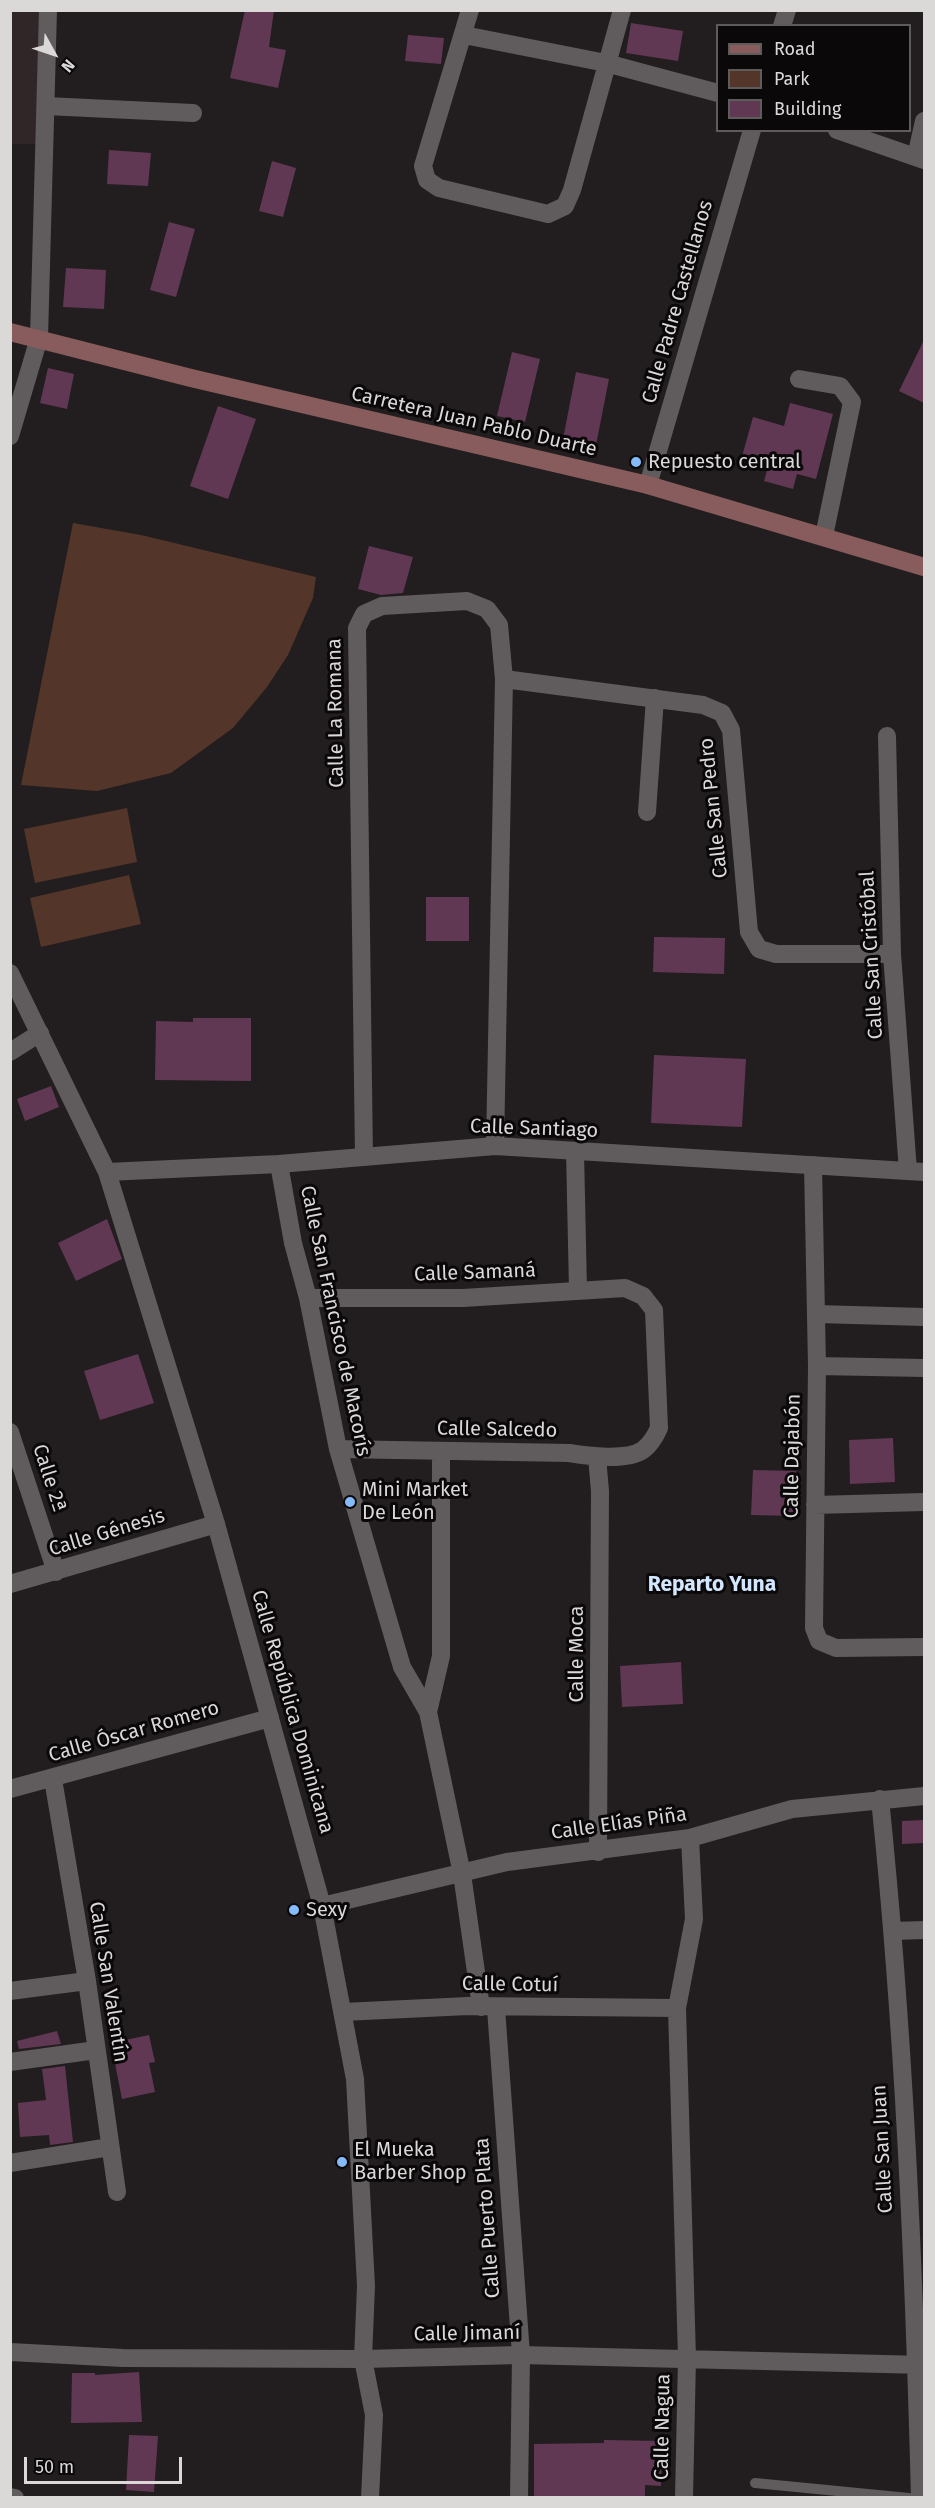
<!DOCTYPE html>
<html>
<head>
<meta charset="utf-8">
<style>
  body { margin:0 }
  #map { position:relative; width:935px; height:2508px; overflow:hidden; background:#221d1e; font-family:"Fira Sans",sans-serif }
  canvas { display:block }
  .frame { position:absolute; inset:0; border:12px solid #dbd8d8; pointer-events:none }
  .legend { position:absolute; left:716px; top:24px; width:195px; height:108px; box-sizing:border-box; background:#0a0808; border:2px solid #5e5b5b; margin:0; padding:8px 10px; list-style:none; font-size:18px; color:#dbd8d8 }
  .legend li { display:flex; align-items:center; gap:12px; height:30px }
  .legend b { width:30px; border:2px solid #5e5b5b }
  .north { position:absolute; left:24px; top:24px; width:60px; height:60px; -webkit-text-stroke:4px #0a0808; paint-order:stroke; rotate:130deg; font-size:16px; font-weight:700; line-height:24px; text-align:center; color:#dbd8d8 }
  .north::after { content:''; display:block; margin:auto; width:21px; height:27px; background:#dbd8d8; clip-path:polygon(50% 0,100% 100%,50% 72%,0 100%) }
  .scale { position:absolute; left:24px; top:2457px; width:158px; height:27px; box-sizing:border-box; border:3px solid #dbd8d8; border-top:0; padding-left:8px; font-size:18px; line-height:21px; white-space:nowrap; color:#dbd8d8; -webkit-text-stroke:4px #0a0808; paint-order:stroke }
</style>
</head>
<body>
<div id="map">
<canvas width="935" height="2508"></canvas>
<div class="frame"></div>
<ul class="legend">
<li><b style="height:8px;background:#885c5c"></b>Road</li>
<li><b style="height:16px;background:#533629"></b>Park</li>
<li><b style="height:16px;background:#613853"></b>Building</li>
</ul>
<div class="north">N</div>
<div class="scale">50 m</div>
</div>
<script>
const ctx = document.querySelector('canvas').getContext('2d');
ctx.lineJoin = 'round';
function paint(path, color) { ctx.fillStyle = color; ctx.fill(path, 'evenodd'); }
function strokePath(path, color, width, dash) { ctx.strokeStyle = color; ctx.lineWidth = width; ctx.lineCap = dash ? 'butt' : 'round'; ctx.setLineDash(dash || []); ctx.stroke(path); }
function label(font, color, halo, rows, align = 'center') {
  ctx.font = font + ' "Fira Sans",sans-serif'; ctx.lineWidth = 6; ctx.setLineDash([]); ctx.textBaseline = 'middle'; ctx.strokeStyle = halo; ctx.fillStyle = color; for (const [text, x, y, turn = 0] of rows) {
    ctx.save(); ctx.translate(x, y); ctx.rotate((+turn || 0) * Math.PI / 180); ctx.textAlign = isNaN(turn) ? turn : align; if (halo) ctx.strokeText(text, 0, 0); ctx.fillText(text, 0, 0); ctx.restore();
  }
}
paint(new Path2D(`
  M11,11H41L38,144H11Z`), '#302527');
paint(new Path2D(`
  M73,523L141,535L316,577L313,598L288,655L267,687L233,728L171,773L97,791L21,785Z
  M127,808L137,862L35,883L24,829Z
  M129,875L141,924L41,947L30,898Z`), '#533629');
paint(new Path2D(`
  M245,10H274L269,47L286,50L278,88L230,78Z
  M631,23L683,31L678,61L626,53Z
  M408,35L444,38L441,64L405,61Z
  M109,150L151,153L148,186L107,184Z
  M272,161L296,168L283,217L259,211Z
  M169,222L195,229L176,297L150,290Z
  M66,268L106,270L104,309L63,307Z
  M924,340V403L899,391Z
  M512,352L540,359L525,422L497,416Z
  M48,368L74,374L67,409L40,403Z
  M576,372L609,379L596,445L563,439Z
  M790,403L833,414L816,479L797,474L793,489L764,481L768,467L741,460L753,417L784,426Z
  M218,406L256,419L228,499L190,486Z
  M369,546L413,557L403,593L381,595L358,589Z
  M426,897H469V941H426Z
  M654,937L725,938L724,974L653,972Z
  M193,1018H251V1081L155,1080L156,1021L193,1022Z
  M654,1055L746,1059L742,1127L651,1123Z
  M51,1086L59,1107L25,1121L17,1099Z
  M107,1219L122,1259L76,1281L58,1243Z
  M138,1354L154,1403L100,1420L84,1371Z
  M893,1438L895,1482L850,1484L849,1440Z
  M753,1470L796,1471L794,1516L751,1515Z
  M681,1662L683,1704L622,1707L620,1666Z
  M924,1820V1843L902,1844V1821Z
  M57,2031L61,2044L19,2049L17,2041Z
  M149,2035L155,2062L149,2063L155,2092L122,2099L111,2043Z
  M65,2066L73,2142L50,2145L49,2135L20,2137L18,2103L46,2100L42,2069Z
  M139,2372L142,2422L71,2423L72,2373H95V2375Z
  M129,2435L158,2436L154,2492L126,2490Z
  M604,2440L662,2441L661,2486L645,2485V2498H534V2444L604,2443Z`), '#613853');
strokePath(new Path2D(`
  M755,2483L909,2498`), '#605b5c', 10);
strokePath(new Path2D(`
  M470,10L423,166L427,180L439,188L548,214L565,206L572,190L622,10
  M782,26L787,10
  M464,35L606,63L718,93
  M46,106L193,113
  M837,130L924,160
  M916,157L924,121
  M799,379L840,386L852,402L824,536
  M648,485L752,130
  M504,679L703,705L722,713L731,730L749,932L759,949L776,954H892
  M887,736L892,954L908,1171
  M647,812L655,698
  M10,1052L40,1033
  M575,1151L578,1290
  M364,1157L357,628L364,614L382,606L467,601L487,609L499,625L504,679L495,1146
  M279,1164L293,1243L308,1298L338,1449L402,1667L428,1712L462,1874L481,2007
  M813,1165L817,1366L814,1628L819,1641L836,1648L924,1647
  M308,1298H463L625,1288L643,1296L654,1310L659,1428C655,1437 651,1444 643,1450C627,1461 587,1456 569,1453L338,1449
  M817,1314L924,1317
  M817,1366L924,1368
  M10,1432L56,1572
  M597,1457L600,1491L598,1852
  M815,1505L924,1502
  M10,1584L216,1524
  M428,1712L441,1656V1452
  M53,1779L87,1981L117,2192
  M10,1789L270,1718
  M880,1799C904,2031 914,2265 920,2498
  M322,1906L507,1862L690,1838L792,1809L924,1796
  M894,1931L924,1930
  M10,1991L87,1981
  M496,2008L521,2355L519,2498
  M343,2012L468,2006L677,2008
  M10,2062L96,2050
  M10,2163L110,2147
  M10,2352L123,2358L363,2359L521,2355L924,2365
  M10,2497L15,2498
  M684,2498L687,2358L677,2008L694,1919L690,1838`), '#605b5c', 18);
strokePath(new Path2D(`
  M10,436L39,338L48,10
  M10,973L107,1172L216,1524L322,1906L355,2079L366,2286L363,2359L374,2415L370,2498
  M107,1172L279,1164L495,1146L924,1172`), '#605b5c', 18);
strokePath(new Path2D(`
  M10,332L191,378L648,485L924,567`), '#885c5c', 18);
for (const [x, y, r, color] of [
  [636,462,6,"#85bbfb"],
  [350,1502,6,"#85bbfb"],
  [294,1910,6,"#85bbfb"],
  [342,2162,6,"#85bbfb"]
]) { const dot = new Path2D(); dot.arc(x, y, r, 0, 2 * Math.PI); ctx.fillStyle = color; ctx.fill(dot); strokePath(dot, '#0a0808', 2); }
label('20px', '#dbd8d8', '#0a0808', [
  ["Calle Padre Castellanos",678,302,-74],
  ["Carretera Juan Pablo Duarte",474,422,13],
  ["Calle La Romana",336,713,-91],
  ["Calle San Pedro",714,808,-96],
  ["Calle San Cristóbal",872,955,-93],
  ["Calle Santiago",534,1129,2],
  ["Calle Samaná",475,1273,-2],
  ["Calle San Francisco de Macorís",335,1321,78],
  ["Calle Salcedo",497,1430,1],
  ["Calle Dajabón",793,1456,-89],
  ["Calle 2ª",49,1478,72],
  ["Calle Génesis",107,1533,-17],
  ["Calle Moca",577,1654,-90],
  ["Calle República Dominicana",292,1712,74],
  ["Calle Óscar Romero",134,1732,-16],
  ["Calle Elías Piña",619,1824,-8],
  ["Calle San Valentín",108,1982,81],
  ["Calle Cotuí",510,1985,1],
  ["Calle San Juan",883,2149,-93],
  ["Calle Puerto Plata",488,2218,-94],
  ["Calle Jimaní",467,2334,-1],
  ["Calle Nagua",663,2427,-89]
]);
label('20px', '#dbd8d8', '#0a0808', [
  ["Repuesto central",648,462],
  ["Mini Market",362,1490],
  ["De León",362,1513],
  ["Sexy",306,1910],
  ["El Mueka",354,2150],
  ["Barber Shop",354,2173]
], 'left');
label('bold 21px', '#d2e7ff', '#0a0808', [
  ["Reparto Yuna",712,1585]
]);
</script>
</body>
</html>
